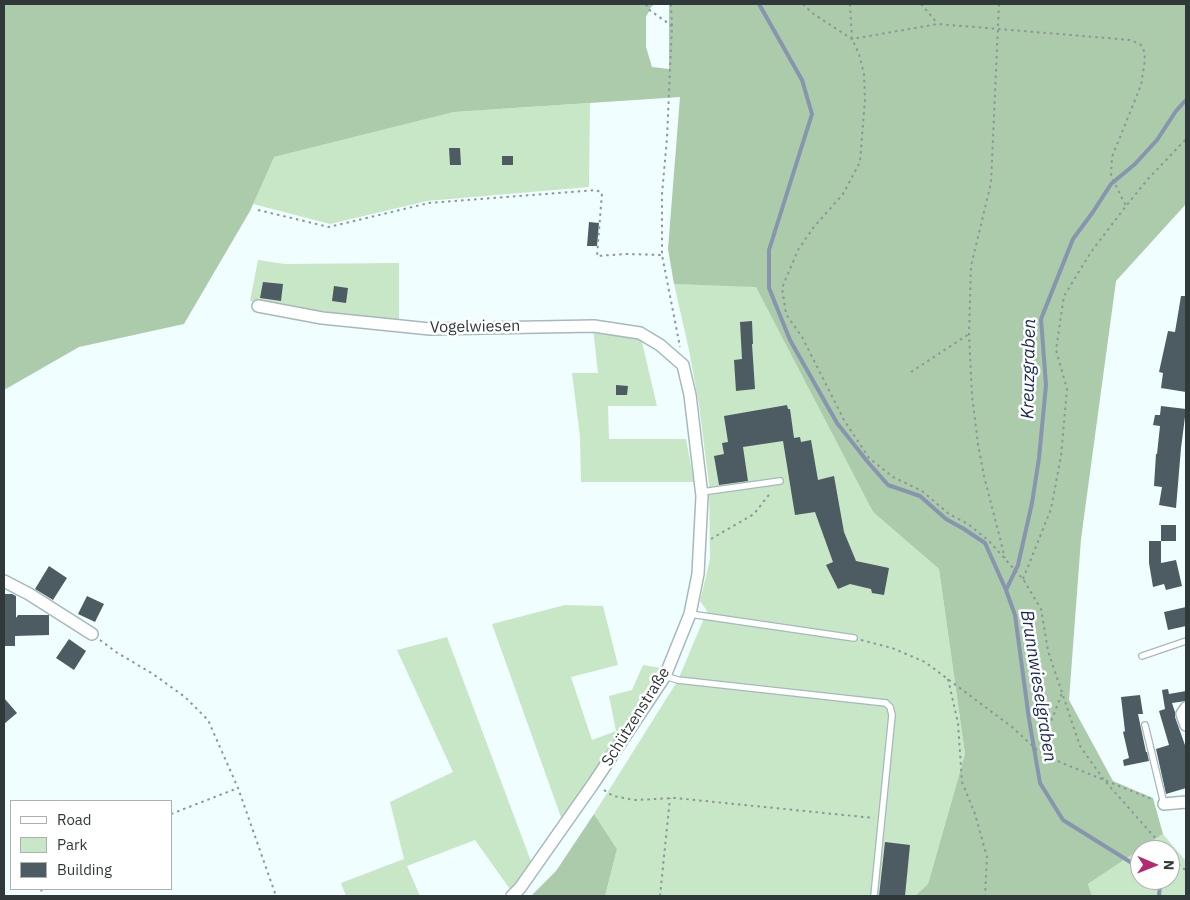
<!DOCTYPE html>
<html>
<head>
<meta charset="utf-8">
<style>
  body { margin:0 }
  #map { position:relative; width:1190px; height:900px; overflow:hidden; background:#f1feff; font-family:"IBM Plex Sans",sans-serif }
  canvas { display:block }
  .frame { position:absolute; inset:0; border:5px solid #303939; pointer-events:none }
  .legend { position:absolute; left:10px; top:800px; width:162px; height:90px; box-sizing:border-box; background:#fff; border:1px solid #acb0b0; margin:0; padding:6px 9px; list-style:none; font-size:15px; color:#303939 }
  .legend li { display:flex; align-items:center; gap:10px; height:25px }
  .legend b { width:25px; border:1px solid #acb0b0 }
  .north { position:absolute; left:1130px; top:840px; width:50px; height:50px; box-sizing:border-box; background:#fff; border:1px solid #acb0b0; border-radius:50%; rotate:91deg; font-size:14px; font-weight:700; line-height:20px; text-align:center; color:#303939 }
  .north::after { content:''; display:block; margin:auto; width:18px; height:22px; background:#b32b6e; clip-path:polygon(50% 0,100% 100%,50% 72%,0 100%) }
</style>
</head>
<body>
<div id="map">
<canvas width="1190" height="900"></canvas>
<div class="frame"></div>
<ul class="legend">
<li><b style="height:6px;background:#fff"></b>Road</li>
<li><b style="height:14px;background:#c8e7c7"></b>Park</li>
<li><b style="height:14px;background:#4d5b63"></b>Building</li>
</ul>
<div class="north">N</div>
</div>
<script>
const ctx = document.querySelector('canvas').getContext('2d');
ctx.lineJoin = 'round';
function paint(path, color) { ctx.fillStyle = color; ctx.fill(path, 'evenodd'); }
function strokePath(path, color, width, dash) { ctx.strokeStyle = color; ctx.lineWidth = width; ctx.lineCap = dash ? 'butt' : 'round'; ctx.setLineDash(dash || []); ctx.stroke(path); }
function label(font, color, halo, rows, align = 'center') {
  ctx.font = font + ' "IBM Plex Sans",sans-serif'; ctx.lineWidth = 5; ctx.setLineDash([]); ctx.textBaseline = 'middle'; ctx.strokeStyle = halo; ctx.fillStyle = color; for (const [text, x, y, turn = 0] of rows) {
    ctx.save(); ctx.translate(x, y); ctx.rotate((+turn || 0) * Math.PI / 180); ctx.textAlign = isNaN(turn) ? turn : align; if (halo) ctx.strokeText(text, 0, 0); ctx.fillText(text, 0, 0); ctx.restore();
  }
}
paint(new Path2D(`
  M590,103L589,187L427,201L330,224L253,204L273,157L454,112Z
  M258,260L285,264L399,263V321L323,315L250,301Z
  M674,284L756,286L873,512L939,569L965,754L928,884L915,896H605L617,849L594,814L678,680L707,611L700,601L710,559L709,484L699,405L689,350Z
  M593,328L641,338L657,406H608L609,439H686L694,482H581L580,437L572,373H598Z
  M565,605L603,606L618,665L571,677L592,740L616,731L609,696L632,690L643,665L661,668L659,676L649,694L562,820L492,624Z
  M447,637L532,864L512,892L475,840L407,866L420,896H346L341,883L404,859L390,802L453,772L397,650Z
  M1163,834L1186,861V896H1092L1088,884ZM1140,850H1170V880H1140Z`), '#c8e7c7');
paint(new Path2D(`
  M4,4H655L651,7L646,17V47L652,67L669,69V4H1186V204L1116,281L1081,539L1069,700L1113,781L1153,798L1163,834L1088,884L1092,896H915L928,884L965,754L939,569L873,512L756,287L674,284L668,249L680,97L454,112L274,157L250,211L184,324L79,347L4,390Z
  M594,814L617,849L605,896H531L556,871Z`), '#abcbab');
strokePath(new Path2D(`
  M759,4L802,80L812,114L769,250V288L790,340L837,423L867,461L888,485L920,496L946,519L964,529L985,543L1006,590L1015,615L1029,719L1040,783L1063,820L1140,868
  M1006,590L1018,565L1032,503L1039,458L1046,385L1041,319L1073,239L1093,212L1111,184L1135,164L1157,140L1176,111L1186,100
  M1155,880L1160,884L1159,896`), '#8795af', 4);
paint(new Path2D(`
  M449,148H460L461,165H450Z
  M502,156H513V165H502Z
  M589,222L599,223L597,246H587Z
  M263,282L283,284L281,301L260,298Z
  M334,286L348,288L346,303L332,301Z
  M1181,296H1186V392L1161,388L1163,373L1159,372L1168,331L1175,332Z
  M752,321L753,344H752L755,389L736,391L734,360L742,359L740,322Z
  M616,385L628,386L627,395H616Z
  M787,405L788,409H790L794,438L800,437L801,442L811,440L818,480L834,476L844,532L856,561L889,568L884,595L872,593L871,589L850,584L838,589L826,565L833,562L815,512L795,515L783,441L743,447L748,481L719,485L714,456L724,454L722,443L728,442L724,416Z
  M1161,406L1186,409L1181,448L1176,508L1159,505L1162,487L1154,486L1156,454H1157L1160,426L1153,425L1155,415H1160Z
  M1161,525H1176V541H1161Z
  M1149,541H1161V563L1176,560L1182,586L1166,590L1164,584L1153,587L1149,563Z
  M49,566L67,578L53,600L35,589Z
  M4,594H12L16,596V618L18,615H49V635L15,636V646H4Z
  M87,596L104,604L95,622L78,614Z
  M1186,607V626L1168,630L1164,612Z
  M69,639L86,651L74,670L56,658Z
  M1168,689L1169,694L1186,691V701L1172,703L1175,712V717L1186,748V788L1166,794L1156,749L1169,745L1159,711L1165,709L1162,690Z
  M1140,695L1143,714H1138L1146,752H1147L1149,761L1124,766L1123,760L1129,758L1123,732L1125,731L1121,697Z
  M4,698L17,713L4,724Z
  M885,842L910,845L905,896H879Z`), '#4d5b63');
const lane = new Path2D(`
  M702,492L780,481
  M690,614L854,638
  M1142,656L1186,641
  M665,676L678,680L886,703L890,707L892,715L874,896
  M1145,725L1164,804`);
const street = new Path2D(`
  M258,306L322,318L430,329L594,326L640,333L660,345L683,365L690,395L702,496L698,574L690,614L665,676L593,784L520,888L512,896
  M4,581L29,594L92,634
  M1186,708L1182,714L1186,725
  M1164,804L1186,802`);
strokePath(lane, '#a5b9bb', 8);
strokePath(street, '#a5b9bb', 14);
strokePath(new Path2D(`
  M646,4L648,9L672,26
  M671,4L672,26L670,69L667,138L662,194V255L680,347
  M803,4L812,13L852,39L938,24L1131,40L1141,45L1144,51L1145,60L1141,85L1112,157L1111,176L1126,206
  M850,4L852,39L859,54L864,74L865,99L860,162L843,194L813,228L798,250L782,288L786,314L802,337L844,420L869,458L893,477L922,491L949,514L968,524L989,541L1023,579L1041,609L1048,651L1080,746L1104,780L1166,850
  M921,4L938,24
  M999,4L991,183L971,266L969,334L972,396L978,444L984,476L1005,558
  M258,210L329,227L429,203L596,190L602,193L597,256L626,254L662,255
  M911,372L969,334
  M711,539L754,514L771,492
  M1023,579L1051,509L1061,456L1067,389L1056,350L1064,296L1091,252L1126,206L1148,179L1186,139
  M100,640L116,652L153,674L185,697L208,720L238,788L276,896
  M861,640L892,648L925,662L1012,727L1037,750L1042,753L1062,763L1154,800
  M948,679L958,723L962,782L975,814L987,857L985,896
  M1043,752L1049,727L1062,693
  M604,790L613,796L635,800L675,798L874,818
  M171,814L238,788
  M1170,854L1181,867L1186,870
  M41,889L43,896
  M660,896L670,798`), '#8c9797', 2, [2.5, 4]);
strokePath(lane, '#fff', 5.5);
strokePath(street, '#fff', 11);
label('16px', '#303939', '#fff', [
  ["Vogelwiesen",475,327,-1],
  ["Schützenstraße",636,717,-58]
]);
label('italic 18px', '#162855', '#fff', [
  ["Kreuzgraben",1029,369,-89],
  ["Brunnwieselgraben",1038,686,81]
]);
</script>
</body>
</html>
